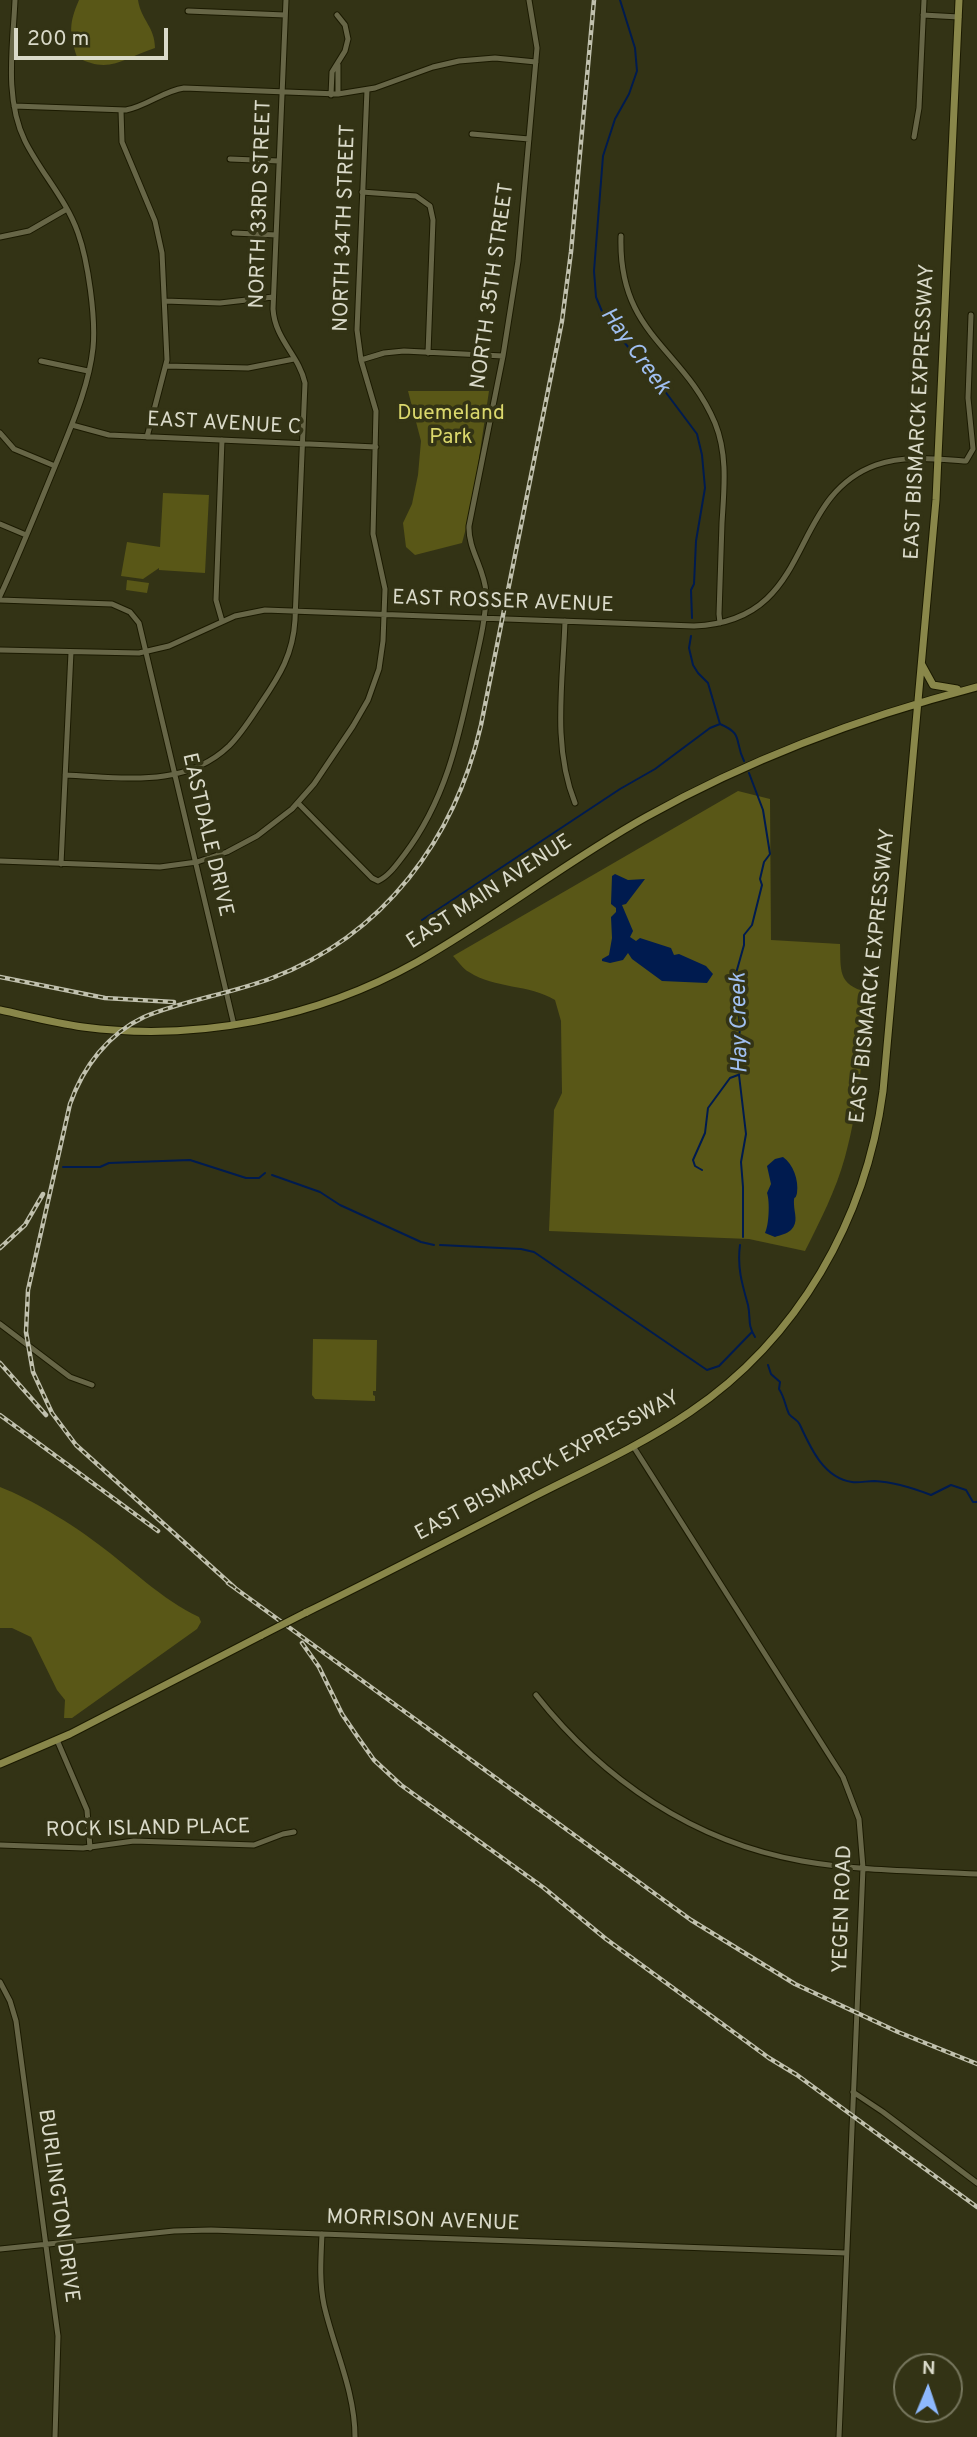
<!DOCTYPE html>
<html>
<head>
<meta charset="utf-8">
<style>
  body { margin:0 }
  #map { position:relative; width:977px; height:2437px; overflow:hidden; background:#333315; font-family:Overpass,sans-serif }
  canvas { display:block }
  .north { position:absolute; left:893px; top:2353px; width:70px; height:70px; box-sizing:border-box; background:#333315; border:2px solid #76765d; border-radius:50%; rotate:2deg; font-size:19px; font-weight:700; line-height:28px; text-align:center; color:#dadac9 }
  .north::after { content:''; display:block; margin:auto; width:24px; height:32px; background:#8eb9fd; clip-path:polygon(50% 0,100% 100%,50% 72%,0 100%) }
  .scale { position:absolute; left:14px; top:28px; width:154px; height:32px; box-sizing:border-box; border:4px solid #dadac9; border-top:0; padding-left:9px; font-size:21px; line-height:24px; white-space:nowrap; color:#dadac9; -webkit-text-stroke:5px #333315; paint-order:stroke }
</style>
</head>
<body>
<div id="map">
<canvas width="977" height="2437"></canvas>
<div class="north">N</div>
<div class="scale">200 m</div>
</div>
<script>
const ctx = document.querySelector('canvas').getContext('2d');
ctx.lineJoin = 'round';
function paint(path, color) { ctx.fillStyle = color; ctx.fill(path, 'evenodd'); }
function strokePath(path, color, width, dash) { ctx.strokeStyle = color; ctx.lineWidth = width; ctx.lineCap = dash ? 'butt' : 'round'; ctx.setLineDash(dash || []); ctx.stroke(path); }
function label(font, color, halo, rows, align = 'center') {
  ctx.font = font + ' Overpass,sans-serif'; ctx.lineWidth = 7; ctx.setLineDash([]); ctx.textBaseline = 'middle'; ctx.strokeStyle = halo; ctx.fillStyle = color; for (const [text, x, y, turn = 0] of rows) {
    ctx.save(); ctx.translate(x, y); ctx.rotate((+turn || 0) * Math.PI / 180); ctx.textAlign = isNaN(turn) ? turn : align; if (halo) ctx.strokeText(text, 0, 0); ctx.fillText(text, 0, 0); ctx.restore();
  }
}
paint(new Path2D(`
  M79,0H138C141,20 155,27 155,48C124,58 109,75 77,57C69,33 69,23 79,0Z
  M408,391H489L472,506L462,543L415,555L406,547L403,523L412,504L418,475L421,441Z
  M163,493L209,495L205,573L159,570V568L143,579L121,576L127,542L160,547Z
  M127,580L149,583L147,593L126,590Z
  M738,791L770,799L771,940L840,944C841,969 837,985 867,992C863,1047 860,1104 845,1157C836,1190 820,1221 805,1251L749,1239L549,1231L554,1110L562,1093L561,1021L555,1000C529,984 495,989 469,972C463,969 458,961 453,956Z
  M313,1339L377,1340L376,1391H373V1395L375,1396V1401L315,1399L312,1395Z
  M0,1487C31,1499 72,1524 98,1544C132,1569 161,1599 199,1617L201,1622L197,1629L72,1718H64L65,1700L57,1690L31,1637L12,1628H0Z`), '#595717');
paint(new Path2D(`
  M615,874L628,880L645,879L626,904L622,905L633,931L630,937L636,941L640,938L671,948L674,955L679,954L706,966L713,974L707,983L662,981L632,959L628,953L623,960L610,963L602,961V959L609,955L612,938L611,917L616,912V908L611,904L612,876Z
  M783,1157C793,1164 799,1180 797,1193C795,1202 794,1193 794,1204C794,1213 799,1222 791,1230C787,1234 780,1235 775,1237L765,1233C769,1225 770,1202 767,1193L771,1184L767,1166L775,1159Z`), '#001b4f');
strokePath(new Path2D(`
  M620,0L635,48L637,71L629,94L615,119L603,156L594,271L596,297L606,321L658,382L697,434L702,455L705,488L696,541L694,584L691,590L692,618
  M691,636L689,648L693,665L698,673L708,683L720,724C744,734 734,741 744,761
  M422,920L620,789L655,769L710,728L720,724
  M63,1167H100L109,1163L190,1160L246,1178H259L265,1173
  M702,1170L695,1166L693,1160L705,1133L708,1108L730,1078L738,1075
  M272,1175L320,1192L340,1205L421,1242L434,1245
  M743,1237V1187L741,1162L746,1134L739,1075L741,1067L737,1057L740,1028L735,977L744,945V935L752,925L762,885L760,879L764,862L770,854L763,810L749,773
  M440,1245L521,1249L534,1252L707,1370L719,1366L752,1332
  M740,1245C737,1267 742,1284 748,1305C751,1319 747,1324 755,1337
  M768,1365L771,1374L780,1382L779,1389C785,1398 785,1406 789,1414C792,1418 798,1420 800,1425C811,1449 824,1478 852,1482C859,1483 867,1481 874,1481C895,1482 913,1488 931,1495L951,1485L966,1490L973,1502H977`), '#001b4f', 2);
const minor = new Path2D(`
  M188,11L285,15
  M923,15L959,17
  M338,65V94
  M331,95L332,72L345,51L348,39L345,25L337,15
  M14,106L126,110C147,106 163,91 184,88L338,94L375,88L433,67L459,61L495,58L536,62
  M121,110L122,142L155,221L162,253L167,360L147,437
  M472,134L529,139
  M914,137L919,108L924,0
  M230,159L279,161
  M362,192L416,196L430,206L433,220L428,353
  M234,233L276,235
  M621,236C618,335 683,347 715,423C728,455 724,489 722,523C721,554 720,584 719,614L720,623
  M0,237L29,231L67,209
  M165,301L220,303L273,297
  M361,360L384,353L404,351L503,356
  M41,361L88,371
  M166,366L248,368L294,359
  M72,425L109,435L376,447
  M0,433L14,449L55,466
  M222,440L216,600L222,621
  M0,524L26,535
  M0,596C21,551 39,505 58,459C72,424 89,386 93,348C96,318 88,261 78,233C66,199 41,173 25,141C4,98 13,46 15,0
  M0,600L112,604L130,612L139,623L234,1025
  M565,621C563,682 552,746 575,803
  M0,650L139,653L169,646L235,616L265,610L694,626C817,621 785,498 876,465C905,455 936,459 966,461L973,449L968,398L971,315
  M65,775C122,777 184,789 229,746C242,733 251,718 261,703C280,675 293,654 295,620L305,383C299,355 275,340 273,309L286,0
  M298,803L372,878L378,881C389,876 397,864 404,855C445,801 458,741 472,677C478,649 486,621 486,593C485,569 468,550 469,526L503,356L518,261L537,48L529,0
  M0,861L160,867L197,862L227,852L257,836L292,809L314,784L353,726L368,700L379,669L383,641L385,589L373,534L376,411L361,360L357,330L367,90
  M61,864L71,652
  M0,1324L70,1377L92,1385
  M633,1446L843,1777L859,1819L863,1868L839,2437
  M536,1695C603,1780 694,1842 802,1861C859,1871 919,1871 977,1874
  M57,1740L87,1810L90,1848
  M0,1845L83,1848L134,1841L254,1845L283,1834L294,1832
  M0,1982L10,2001L16,2021L58,2336L55,2437
  M853,2092L883,2112L977,2183
  M322,2234C321,2257 319,2281 324,2305C334,2349 355,2391 355,2437
  M0,2249L174,2231L211,2230L846,2253`);
const major = new Path2D(`
  M922,665L933,685L957,689
  M0,1010C28,1016 55,1023 83,1027C198,1042 317,1018 417,962C496,917 567,861 646,817C750,759 862,717 977,687
  M305,1613C381,1576 456,1537 531,1498C584,1471 640,1446 690,1412C798,1339 866,1220 883,1091L936,500L959,0
  M0,1764L70,1734L262,1635`);
strokePath(minor, '#1b1a00', 7);
strokePath(major, '#1b1a00', 9);
strokePath(minor, '#676647', 5);
strokePath(major, '#89874a', 7);
const rail = new Path2D(`
  M0,977L105,998L174,1002
  M0,1248L25,1225L43,1194
  M0,1363L46,1415
  M0,1415L158,1531
  M228,1583L691,1920L795,1984L898,2032L977,2064
  M235,1588L76,1445L52,1413L33,1372L26,1332L28,1290L70,1104C83,1067 108,1034 144,1017C185,1000 230,994 272,978C384,935 455,839 481,725L562,321L571,252L594,0
  M302,1643L319,1667L342,1714L357,1736L374,1760L401,1785L544,1888L606,1939L769,2058L797,2075L977,2207`);
strokePath(rail, '#c1c1ae', 4.5);
strokePath(rail, '#333315', 2, [5]);
const majorBridge = new Path2D(`
  M262,1635L305,1613`);
strokePath(majorBridge, '#1b1a00', 9, []);
strokePath(majorBridge, '#89874a', 7);
label('21px', '#dadac9', '#333315', [
  ["NORTH 33RD STREET",262,204,-88],
  ["NORTH 34TH STREET",346,228,-88],
  ["NORTH 35TH STREET",494,286,-82],
  ["EAST BISMARCK EXPRESSWAY",921,412,-87],
  ["EAST AVENUE C",224,425,3],
  ["EAST ROSSER AVENUE",503,603,2],
  ["EASTDALE DRIVE",206,835,77],
  ["EAST MAIN AVENUE",490,893,-33],
  ["EAST BISMARCK EXPRESSWAY",874,976,-84],
  ["EAST BISMARCK EXPRESSWAY",548,1467,-28],
  ["ROCK ISLAND PLACE",148,1830,-1],
  ["YEGEN ROAD",844,1909,-88],
  ["BURLINGTON DRIVE",57,2206,82],
  ["MORRISON AVENUE",423,2222,2]
]);
label('21px', '#dbd86c', '#333315', [
  ["Duemeland",451,415],
  ["Park",451,439]
]);
label('italic 23px', '#a0bff1', '#333315', [
  ["Hay Creek",634,352,54],
  ["Hay Creek",741,1023,-91]
]);
</script>
</body>
</html>
